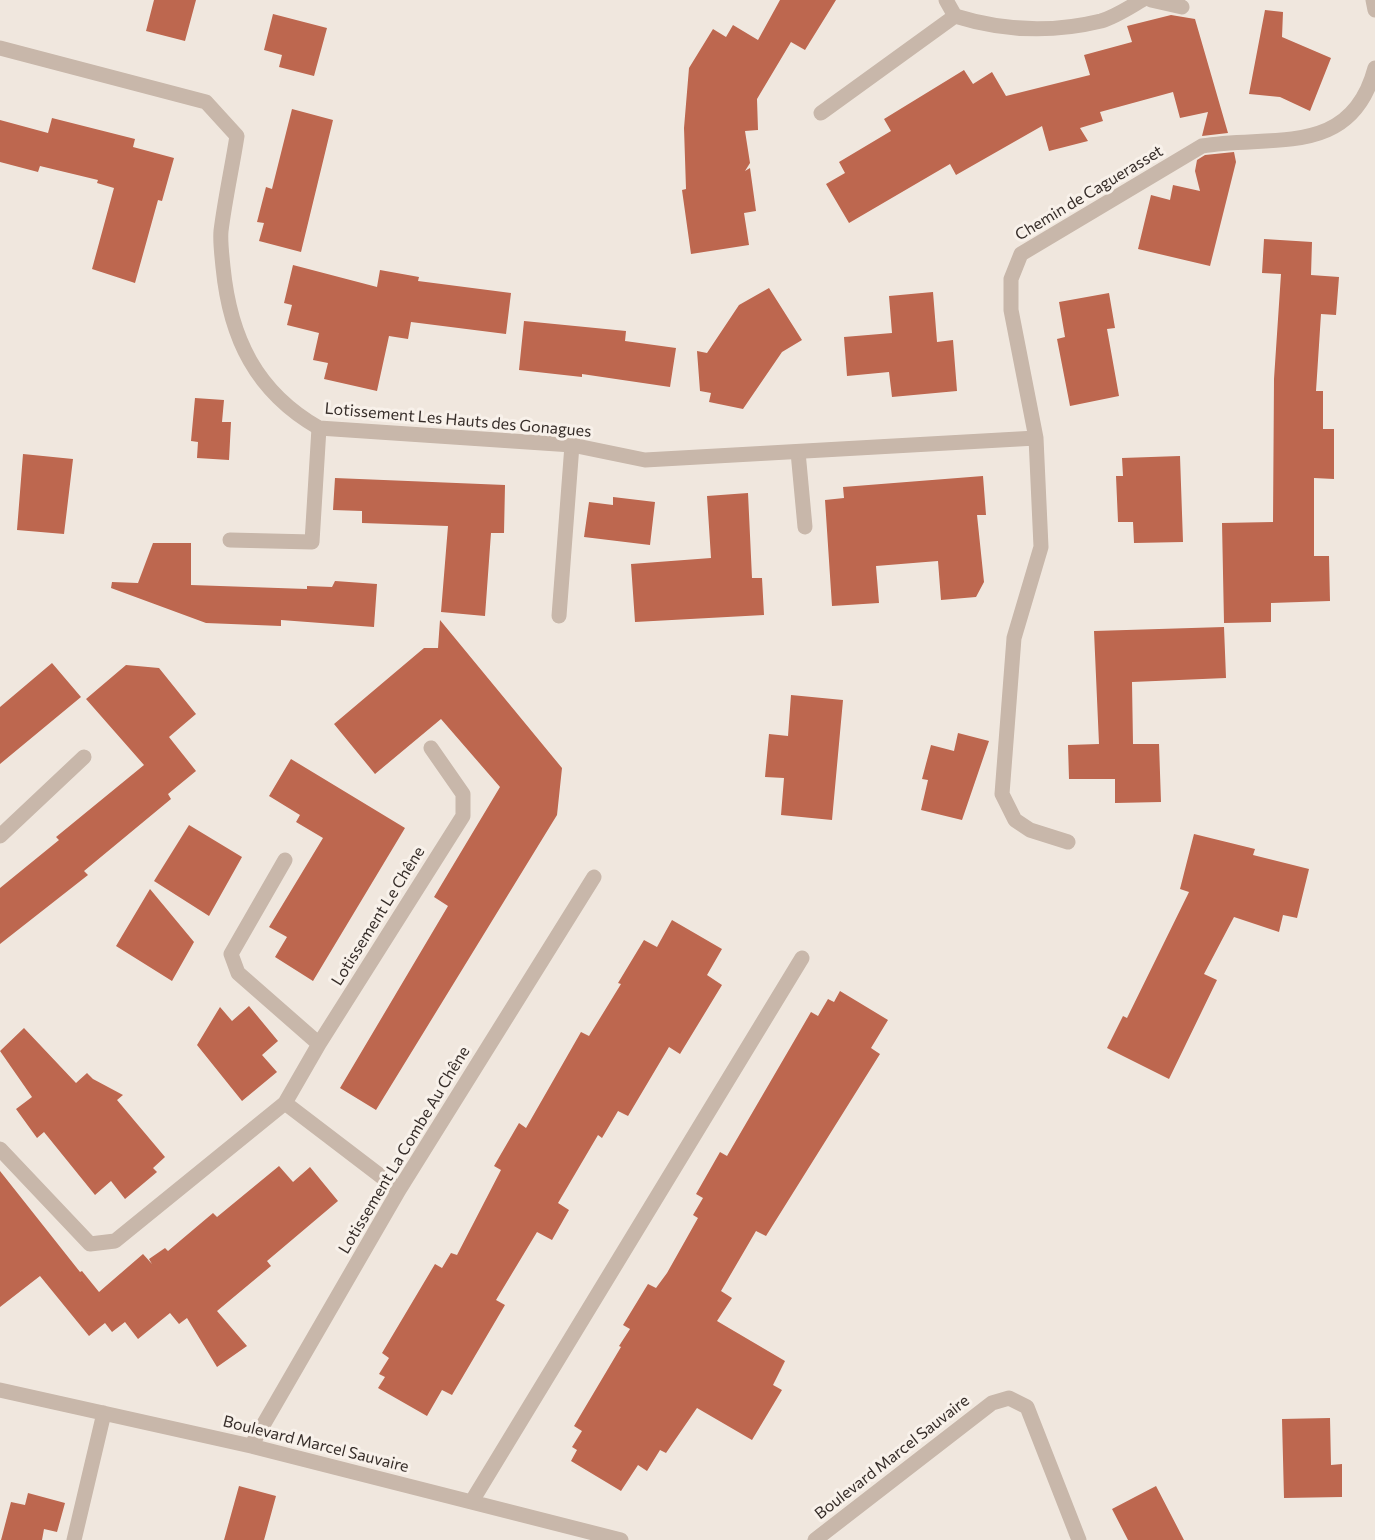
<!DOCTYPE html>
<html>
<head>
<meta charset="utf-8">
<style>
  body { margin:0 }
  canvas { display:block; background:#f0e7de }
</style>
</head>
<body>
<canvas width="1375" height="1540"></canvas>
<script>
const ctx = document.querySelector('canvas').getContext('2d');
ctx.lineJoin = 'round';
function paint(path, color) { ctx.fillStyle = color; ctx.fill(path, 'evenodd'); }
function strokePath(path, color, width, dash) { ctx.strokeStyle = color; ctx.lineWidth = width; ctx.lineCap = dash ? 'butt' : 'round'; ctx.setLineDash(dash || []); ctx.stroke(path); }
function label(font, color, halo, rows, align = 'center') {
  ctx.font = font + ' Commissioner,sans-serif'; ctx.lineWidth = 6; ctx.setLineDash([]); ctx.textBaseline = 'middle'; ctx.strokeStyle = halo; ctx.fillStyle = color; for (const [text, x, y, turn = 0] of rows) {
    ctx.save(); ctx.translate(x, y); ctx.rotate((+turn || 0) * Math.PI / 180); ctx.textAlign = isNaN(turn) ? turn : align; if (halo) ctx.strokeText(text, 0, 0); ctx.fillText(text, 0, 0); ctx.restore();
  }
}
paint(new Path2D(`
  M154,0H196L185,41L146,31Z
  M780,0H836L805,50L791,42L757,99L758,130L745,131L750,163L745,171L750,168L756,211L744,213L749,245L691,254L682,190L686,189L684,128L689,68L713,29L726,37L733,25L758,40Z
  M1265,10L1283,12L1282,37L1331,58L1310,111L1280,97L1249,94Z
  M273,14L327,28L314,76L279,67L282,55L264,50Z
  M1171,15L1195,19L1228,133L1202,136L1208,112L1180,118L1173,92L1100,112L1103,121L1080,128L1088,141L1049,151L1042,126L956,175L950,164L849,223L826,184L845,173L839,162L891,131L884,119L964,70L973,84L992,72L1006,96L1090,75L1084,55L1132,42L1127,26Z
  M292,109L333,120L301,252L259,241L264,223L257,222L266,187L272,189Z
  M52,118L135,139L133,147L174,158L162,201L158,200L135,283L92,269L114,188L97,183L98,180L40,166L38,172L0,162V120L48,133Z
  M1234,152L1236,162L1210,266L1138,249L1151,195L1170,200L1173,185L1200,191L1195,171L1197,160L1205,155Z
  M1264,239L1312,242L1311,275L1339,277L1336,315L1321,314L1316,391H1323V429H1334V479L1314,478V556H1329L1330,601L1271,603V622L1224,623L1222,523L1273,522L1274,379L1281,274L1262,273Z
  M293,265L377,287L380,270L419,277L418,281L511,293L506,334L411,322L408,339L389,336L377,391L324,379L328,363L313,360L319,333L287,325L292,305L284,303Z
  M769,288L802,340L782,352L743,409L709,402L711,393L700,391L697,351L707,353L739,305Z
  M933,292L937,342L953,340L957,391L892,397L889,372L847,376L844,337L892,333L889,296Z
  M1109,293L1115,328L1107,329L1119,396L1070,406L1057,339L1065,337L1059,302Z
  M524,321L626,331L625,341L676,348L670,387L582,374V377L519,370Z
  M195,398L224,400L222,422H231L229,460L197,458L198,442L191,441Z
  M23,454L73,459L64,534L17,530Z
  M1180,456L1183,542L1134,543L1133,522H1118L1116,476H1123L1122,458Z
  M983,476L986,515H977L984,582L976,597L941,600L938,561L876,566L879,603L832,606L825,500L844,498L843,487Z
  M335,478L505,485L504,533H491L485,616L441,612L448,526L362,523V511L333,510Z
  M748,493L752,578H762L764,615L635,622L631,564L711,558L707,496Z
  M613,497L655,502L650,545L584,537L589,502L613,505Z
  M153,543H191V585L307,589V586L332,587L335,581L377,584L374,627L281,620V626L206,623L111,588L112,582L138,583Z
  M440,620L562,768L557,815L376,1110L340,1088L448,906L434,897L500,787L441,719L375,774L334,724L424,648H438Z
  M1224,627L1226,678L1132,682L1133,744H1159L1161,802L1115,803V779H1069L1068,745L1099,744L1094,631Z
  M52,663L81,697L0,764V707Z
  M126,665L159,668L196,714L169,737L196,771L168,794L171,799L84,871L88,875L0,944V888L59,840L56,837L144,765L86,699Z
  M791,695L843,700L832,820L781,815L784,778L765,777L769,734L788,736Z
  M958,733L989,741L962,820L921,810L928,780L922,779L931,745L954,751Z
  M291,759L405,828L313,981L275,957L287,937L269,927L323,838L296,822L300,815L269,796Z
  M189,825L242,857L209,916L154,881Z
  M1194,834L1255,849L1253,855L1309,869L1297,918L1283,915L1279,932L1234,917L1204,974L1217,980L1169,1079L1107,1048L1123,1016L1127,1018L1189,892L1180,889Z
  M150,889L194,942L172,981L116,946Z
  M672,920L722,949L707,975L722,985L680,1054L669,1047L628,1116L618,1111L602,1138L598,1135L558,1203L569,1210L552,1240L537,1232L496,1300L505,1305L452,1395L442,1390L427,1416L378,1388L385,1377L379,1374L389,1358L382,1353L435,1264L442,1268L451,1253L457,1255L501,1170L494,1166L519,1123L526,1128L581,1032L589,1036L621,984L618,983L644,940L657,947Z
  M840,991L888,1020L871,1048L880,1054L766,1236L756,1231L721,1291L732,1298L717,1321L785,1361L773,1385L782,1390L752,1440L697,1408L666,1453L660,1450L647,1471L638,1465L621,1491L571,1461L577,1450L572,1447L582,1431L574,1426L621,1347L619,1346L630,1329L623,1325L648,1284L656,1288L667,1273L698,1218L693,1215L703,1198L696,1194L720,1152L727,1156L811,1012L818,1016L828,999L834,1002Z
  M249,1006L278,1041L262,1055L277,1072L242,1101L197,1045L220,1007L232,1021Z
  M24,1028L76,1083L87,1073L93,1079L123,1095L117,1100L165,1157L153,1168L157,1172L125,1199L111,1181L95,1195L44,1132L37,1138L16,1109L32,1097L0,1051Z
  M279,1166L293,1182L310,1167L338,1201L267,1261L271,1266L217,1311L247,1346L217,1367L187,1318L179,1324L170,1313L138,1339L125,1322L112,1332L105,1323L89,1336L40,1276L0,1307V1171L80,1272L82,1271L99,1292L143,1254L152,1264L149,1259L165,1248L168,1251L213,1213L217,1217Z
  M1330,1418L1331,1465L1342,1464V1497L1284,1498L1282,1419Z
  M239,1486L276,1496L264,1540H224Z
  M1156,1486L1184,1540H1128L1112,1509Z
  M28,1493L65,1503L57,1532L44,1529L42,1540H1L11,1502L25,1505Z`), '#bd674f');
strokePath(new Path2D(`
  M798,452L805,527
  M230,540L312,542L319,428
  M559,616L572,445`), '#c8b7aa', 15);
strokePath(new Path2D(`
  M946,0L955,16C1003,31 1052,33 1101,21C1115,17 1130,7 1142,0
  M1151,0L1182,7
  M1373,0L1375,10
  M0,48L206,102L237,136C232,168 225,199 221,231C220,242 222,256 223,267C230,338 256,392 319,428L572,445L645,460L1036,438
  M821,113L955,16
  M0,836L84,757
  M1068,842L1030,830L1015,820L1002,794L1014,638L1041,547L1036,438L1011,310V279L1021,254L1202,146C1272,134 1351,159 1375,68
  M285,860L231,954L238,973L319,1044
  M285,1103L319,1044L463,816V794L431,748
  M0,1149L90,1244L115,1241L285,1103L399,1190
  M0,1390L251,1446L621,1540
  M251,1446L399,1190L594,877
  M472,1501L802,958
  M74,1540L104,1413
  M815,1540L992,1403L1009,1398L1027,1407L1079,1540`), '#c8b7aa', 15);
label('16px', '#362d29', '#f8f1ea', [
  ["Chemin de Caguerasset",1089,193,-31],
  ["Lotissement Les Hauts des Gonagues",458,420,5],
  ["Lotissement Le Chêne",378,916,-58],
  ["Lotissement La Combe Au Chêne",404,1150,-59],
  ["Boulevard Marcel Sauvaire",316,1444,14],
  ["Boulevard Marcel Sauvaire",892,1457,-38]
]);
</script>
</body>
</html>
